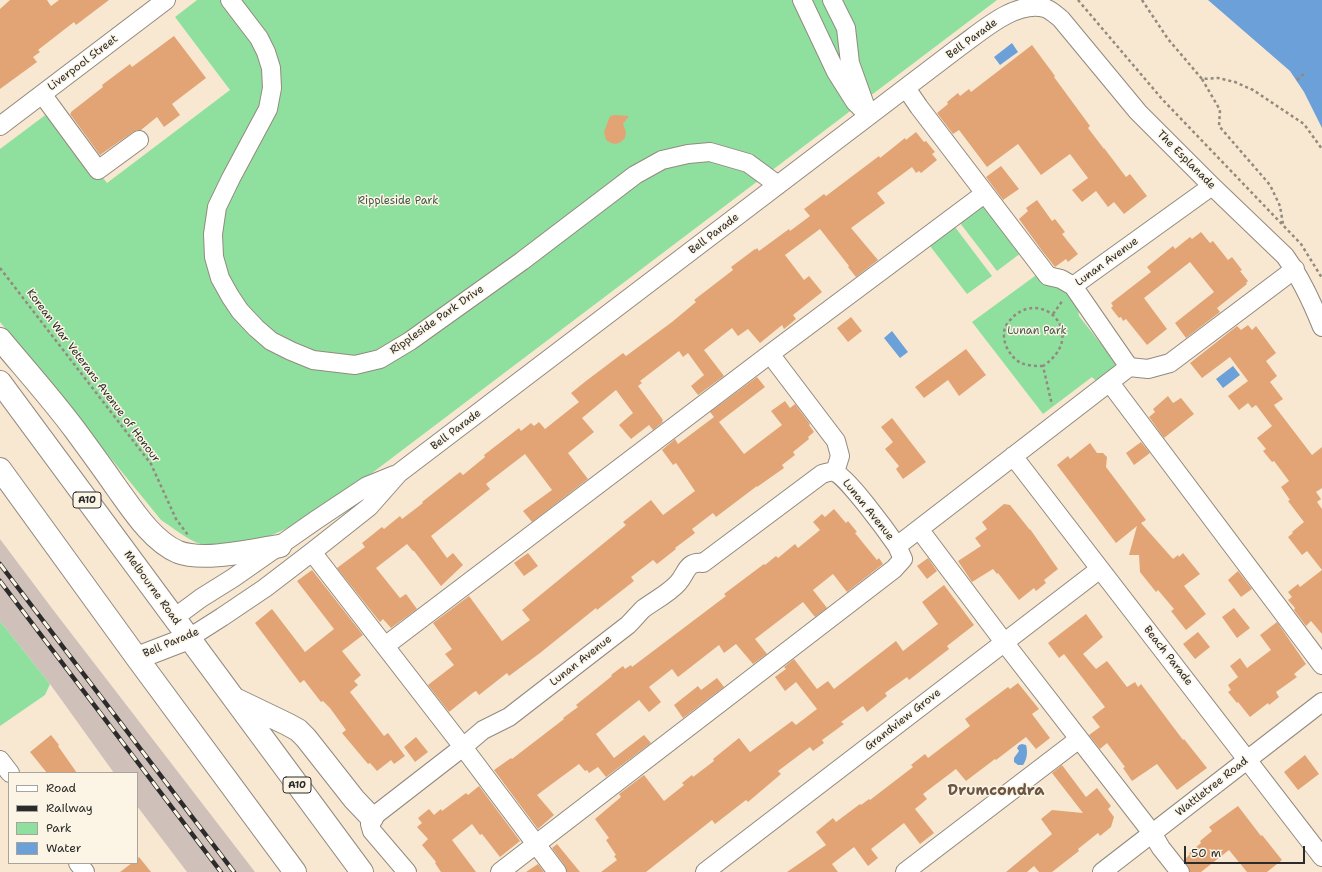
<!DOCTYPE html>
<html>
<head>
<meta charset="utf-8">
<style>
  body { margin:0 }
  #map { position:relative; width:1322px; height:872px; overflow:hidden; background:#f8e8d1; font-family:"Shantell Sans",sans-serif }
  canvas { display:block }
  .legend { position:absolute; left:8px; top:772px; width:130px; height:92px; box-sizing:border-box; background:#fcf5e5; border:1px solid #a8a49b; margin:0; padding:5px 7px; list-style:none; font-size:12px; color:#2b2b2b }
  .legend li { display:flex; align-items:center; gap:8px; height:20px }
  .legend b { width:20px; border:1px solid #a8a49b }
  .scale { position:absolute; left:1184px; top:846px; width:121px; height:18px; box-sizing:border-box; border:2px solid #2b2b2b; border-top:0; padding-left:5px; font-size:12px; line-height:14px; white-space:nowrap; color:#2b2b2b; -webkit-text-stroke:3px #fcf5e5; paint-order:stroke }
</style>
</head>
<body>
<div id="map">
<canvas width="1322" height="872"></canvas>
<ul class="legend">
<li><b style="height:5px;background:#fff"></b>Road</li>
<li><b style="height:5px;background:#2b2b2b"></b>Railway</li>
<li><b style="height:11px;background:#8fe09f"></b>Park</li>
<li><b style="height:11px;background:#6ca0d8"></b>Water</li>
</ul>
<div class="scale">50 m</div>
</div>
<script>
const ctx = document.querySelector('canvas').getContext('2d');
ctx.lineJoin = 'round';
function paint(path, color) { ctx.fillStyle = color; ctx.fill(path, 'evenodd'); }
function strokePath(path, color, width, dash) { ctx.strokeStyle = color; ctx.lineWidth = width; ctx.lineCap = dash ? 'butt' : 'round'; ctx.setLineDash(dash || []); ctx.stroke(path); }
function label(font, color, halo, rows, align = 'center') {
  ctx.font = font + ' "Shantell Sans",sans-serif'; ctx.lineWidth = 3; ctx.setLineDash([]); ctx.textBaseline = 'middle'; ctx.strokeStyle = halo; ctx.fillStyle = color; for (const [text, x, y, turn = 0] of rows) {
    ctx.save(); ctx.translate(x, y); ctx.rotate((+turn || 0) * Math.PI / 180); ctx.textAlign = isNaN(turn) ? turn : align; if (halo) ctx.strokeText(text, 0, 0); ctx.fillText(text, 0, 0); ctx.restore();
  }
}
paint(new Path2D(`
  M0,539L54,611L255,872H187L143,814L137,806V773H114L50,684L0,621Z`), '#cfc1ba');
paint(new Path2D(`
  M197,0H997L343,495C301,522 253,554 201,544C189,541 172,527 161,520L0,322V149L52,110L107,183L230,90L175,17Z
  M984,204L1021,253L997,271L960,223Z
  M955,227L992,276L967,294L930,246Z
  M1039,273L1069,291L1077,302L1079,316L1116,363C1114,372 1104,380 1095,380L1092,377L1043,414L972,322Z
  M0,621L50,684L45,695L0,726Z`), '#8fe09f');
paint(new Path2D(`
  M1208,0H1322V128L1304,92L1290,71Z
  M1012,43L1018,52L1000,65L994,57Z
  M892,331L908,352L900,358L884,338Z
  M1233,366L1240,375L1223,388L1216,379Z
  M1022,744L1026,745C1028,752 1027,759 1023,765H1018L1014,762V758L1019,751L1017,748L1019,745Z`), '#6ca0d8');
paint(new Path2D(`
  M10,0H47L51,6L59,0H109L76,25L74,22L38,50L40,52L33,57L37,62L0,89V9Z
  M174,36L206,78L172,104L180,115L164,127L157,117L141,130H137L133,132L100,155L70,114L71,113V112L103,87L102,85L130,64L132,67Z
  M1032,45L1055,76L1054,77L1090,126L1088,128L1104,149V148L1126,177L1130,174L1147,196L1124,214L1114,202L1108,207L1096,191L1082,202L1072,190L1088,178L1070,154L1041,175L1018,144L987,167L959,130L953,134L937,113L948,104L947,102L958,93L960,96L969,89L971,92Z
  M615,115L629,116L623,124L626,132L625,138L621,142L616,144L611,143L606,140L604,132L610,116Z
  M916,132L924,142L926,141L935,152L932,154L937,160L921,173L919,171L916,173L912,167L877,193L885,203L851,228L878,260L856,277L848,267L849,266L820,229L785,255L804,280L809,276L822,292L793,315L796,319L784,329L782,325L760,343L748,329L738,336L732,328L704,350L724,376L698,395L691,386L704,375L688,353L683,357L679,351L640,381L642,383L638,386L663,420L662,421L663,422L653,430L649,425L631,439L619,425L633,413L616,390L582,418L594,432L568,453L588,479L532,522L523,511L552,490L525,454L486,484L490,489L431,536L447,558L453,553L463,565L441,586L414,551H413L407,544L376,568L400,598L406,594L417,609L391,628L383,619L380,622L337,568L365,547L362,543L382,527L384,529L400,516L402,519L423,503L422,502L460,472L463,475L485,457L484,455L519,428L521,431L531,423L534,426L539,422L545,429L579,402L571,393L586,381L623,353L626,356L672,322L696,302L694,300L733,270L731,267L755,249V250L757,248L759,251L789,229L790,231L810,216L804,209L824,194L826,196L879,156L880,158L905,138L906,140Z
  M1001,166L1019,189L1003,200L986,177Z
  M1037,200L1052,221L1055,219L1065,232L1062,234L1078,254L1068,262L1066,259L1055,267L1043,252L1019,219L1028,211L1026,208Z
  M1201,232L1210,243L1213,241L1228,260L1232,257L1242,270L1240,271L1248,281L1246,283L1247,284L1217,308L1220,312L1186,338L1175,323L1214,292L1190,262L1144,298L1167,329L1147,345L1126,319L1123,321L1121,317L1119,318L1111,308L1113,306L1111,303L1151,272L1147,267L1173,246L1175,249L1190,237L1192,239Z
  M851,317L862,331L848,342L837,328Z
  M1248,325L1252,330L1256,326L1276,353L1266,361L1277,376L1270,382L1283,399L1274,405L1276,408L1312,455L1322,447V488L1316,492L1321,499L1317,502L1322,509V570L1307,551L1302,555L1288,537L1293,533L1292,532L1304,522L1288,501L1290,500L1281,487L1289,481L1274,461L1272,462L1263,451L1266,449L1257,438L1272,426L1256,405L1252,408L1248,403L1239,410L1228,396L1248,381L1230,357L1202,378L1190,363L1237,326L1241,330Z
  M966,349L986,375L959,396L948,380L924,398L915,387Z
  M757,377L765,387L719,422L744,454L782,425L771,411L785,401L790,408L795,404L810,424L809,425L814,432L808,437L809,439L793,452L795,455L782,465L784,468L757,487V486L716,517L713,513L692,529L695,533L675,548L676,549L657,564L653,560L631,577L634,581L597,610L596,608L540,653L509,676L507,673L479,695L476,691L474,692L449,712L428,685L454,665L445,654L452,649L433,623L469,596L502,641L530,620L522,610L626,525L623,522L651,500L663,515L695,491L676,463L673,465L662,450L675,439L678,444L714,417L710,412Z
  M1168,396L1173,403L1181,398L1194,414L1164,438L1149,417L1155,412L1153,409Z
  M892,418L926,462L903,479L896,469L899,466L885,449L893,442L881,427Z
  M1141,442L1150,453L1134,465L1126,453Z
  M1090,443L1097,453H1103L1107,457L1106,467L1146,520L1141,523L1173,559L1178,555L1179,557L1183,553L1200,574L1184,586L1206,614L1186,630L1171,611L1174,609L1158,590L1156,592L1140,572L1139,555H1129L1137,526L1116,543L1057,465L1068,456L1070,459Z
  M1004,504L1010,505L1030,530V529L1058,569L1044,580L1046,583L1036,591L1034,588L1019,600L998,573L997,574L993,569L972,582L958,561L981,546L975,538L987,529L982,522Z
  M834,509L846,523L848,521L857,532L855,533L877,560L879,558L883,564L847,592L833,574L813,590L827,608L815,617L803,602L781,619L755,639L767,654L753,664L736,644L724,653L719,645L678,677L672,669L649,687L661,702L649,712L639,700L596,734L614,758L644,735L651,743L606,777L598,767L589,773L587,770L585,771L579,764L537,795L554,815L538,829L494,770L511,758L512,759L564,719L563,718L578,707L576,705L612,676L611,675L623,666L625,669L631,665L632,667L726,596L724,594L764,564L765,565L776,556L778,558L795,544L798,548L820,530L813,522L822,514L825,517Z
  M528,553L538,566L524,576L514,563Z
  M928,558L937,571L927,579L917,566Z
  M312,570L363,635L342,651L361,675L354,681L358,685L350,692L384,736L388,733L405,756L394,764L391,760L377,771L370,763L368,764L342,733L346,730L330,708L323,701L321,702L304,680L300,683L255,623L272,609L305,652L334,629L297,581Z
  M1322,570V634L1311,621L1306,626L1294,610L1295,608L1288,600L1292,597L1288,592L1298,584L1300,587Z
  M1238,571L1252,589L1241,597L1228,580Z
  M944,585L974,625L947,646L949,649L909,680L907,677L885,693L887,696L867,712L863,706L841,722L844,724L822,740L824,743L813,751L810,747L778,771L781,774L748,802L746,800L715,824L712,820L646,872H601L617,860L614,856L616,855L606,840L609,838L595,819L621,797L619,794L644,775L664,801L684,785L682,783L692,775L693,777L714,761L713,759L739,738L750,752L792,721L796,725L817,709L796,682L785,691L775,677L786,669L784,667L794,659L817,689L828,681L834,689L896,641L903,651L938,624L922,602Z
  M1234,608L1250,628L1237,638L1222,617Z
  M1086,614L1103,637L1083,654L1096,669L1107,661L1127,687L1135,682L1138,687L1141,684L1183,740L1184,739L1207,768L1177,790L1157,764L1132,781L1123,768L1125,767L1107,743L1100,749L1089,735L1100,727L1092,717L1105,707L1064,654L1059,658L1048,643Z
  M1277,622L1306,664L1294,674L1297,677L1276,692L1279,697L1269,705L1268,703L1250,717L1238,702L1237,703L1228,692L1231,690L1228,685L1238,677L1230,666L1240,658L1247,668L1271,650L1260,635Z
  M1198,632L1210,647L1195,659L1183,644Z
  M717,678L724,687L683,718L674,705L698,686L701,690Z
  M1018,683L1039,709L1032,714L1050,738L1036,749L1026,737L996,760L995,759L966,781L956,769L923,794L927,799L915,809L934,833L920,844L904,823L871,849L878,858L868,866L854,847L832,864L838,872H787L826,845L816,832L833,818L836,822L860,804L861,805L869,799L870,800L913,767L911,765L925,754L928,758L970,726L965,719L1008,687L1010,689Z
  M51,735L59,745L58,746L77,773H47L30,752Z
  M416,737L428,752L415,762L404,747Z
  M1305,755L1319,774L1298,790L1284,772Z
  M1062,765L1086,797L1097,788L1111,806L1108,809L1114,817L1111,827L1100,836L1098,833L1078,849L1079,851L1052,872H1039L1034,866L1027,872H1006L1052,834L1041,819L1052,810L1083,813L1052,773Z
  M479,786L520,841L500,857L482,834L480,835L472,824L452,840L476,872H441L435,863L436,862L422,845L428,839L417,827L422,823L418,818L429,809L434,815L441,809L442,811L466,793L468,795Z
  M1238,806L1261,836L1262,835L1282,860L1267,872H1247L1229,850L1201,872H1190L1188,866L1184,860L1190,854L1189,853L1201,843L1200,841L1212,831L1209,827Z
  M557,844L580,872H567L565,866L552,848Z
  M139,857L151,872H120L132,863H137V859Z
  M538,864L544,872H526Z`), '#e2a475');
const minor = new Path2D(`
  M230,0L259,38L266,52L271,68L272,88L268,109L231,178L217,207L213,234L214,257L220,278L230,296L240,311L256,328L271,341L291,351L313,360L355,365L380,359L410,341L522,261L635,175L662,160L688,154L710,152L748,163L778,185
  M802,0L836,72L855,102L869,116
  M832,0L846,28L850,63L865,105
  M906,88L919,107L1048,276L1061,279L1073,286
  M42,94L98,170L139,140
  M0,126L166,0
  M770,354L836,441L840,456L835,472
  M1129,367L1148,369L1170,363L1295,269
  M1110,383L1322,665
  M1013,456L1322,857
  M919,529L1004,642L1152,833L1161,848L1180,872
  M312,552L463,747L557,872
  M174,618L201,598L233,578L316,520L367,486L394,475
  M189,638L222,617L265,588L312,552L369,507L399,473L958,48C981,32 1015,0 1045,8C1051,10 1056,15 1061,19L1138,112L1212,186L1285,256C1301,278 1312,302 1322,327
  M385,646L770,354L984,194
  M0,760L10,773
  M78,863L85,872
  M407,872L372,831L370,824L374,816L463,747L483,730L509,717L628,625C633,620 638,614 643,609C655,600 668,594 678,583C687,573 686,561 703,563L822,474C826,473 831,471 834,472C846,475 888,533 897,546L1129,367L1073,286L1212,186
  M500,872L894,569L903,559L897,546
  M705,872L1100,569
  M905,872L1079,739
  M1102,872L1322,702`);
const highway = new Path2D(`
  M0,339C25,369 52,399 75,430C89,449 103,468 116,487C132,509 152,541 178,552C204,562 252,550 280,546
  M0,382L362,872
  M0,469L137,658L295,872
  M137,658L189,638
  M237,700L287,724L298,730L306,738L354,799L372,818`);
strokePath(minor, '#928a7e', 20);
strokePath(highway, '#928a7e', 24);
strokePath(new Path2D(`
  M1078,0L1162,99L1301,244L1322,278
  M1142,0L1168,39L1202,79L1218,78L1235,82L1253,90L1304,124L1322,149
  M1202,79L1220,110L1219,126L1270,185L1280,206L1283,224
  M1297,80L1306,72
  M0,268L151,464L176,519L188,535
  M1053,314L1063,300
  M1043,366C1024,366 1015,364 1006,346C1004,340 1003,334 1005,328C1006,324 1011,319 1014,316C1045,289 1088,336 1043,366L1052,405`), '#928a7e', 2.5, [3, 3]);
strokePath(minor, '#fff', 18);
strokePath(highway, '#fff', 22);
const rail = new Path2D(`
  M0,564L234,872
  M0,581L221,872`);
strokePath(rail, '#2b2b2b', 4.5);
strokePath(rail, '#fcf5e5', 3, [9]);
for (const [x, y, w] of [
  [87,500,28],
  [297,785,28]
]) { const box = new Path2D(); box.roundRect(x - w / 2, y - 8, w, 16, 3); ctx.fillStyle = '#fcf5e5'; ctx.fill(box); strokePath(box, '#2b2b2b', 1); }
label('bold 10px', '#2b2b2b', null, [
  ["A10",87,500],
  ["A10",297,785]
]);
label('11px', '#2b2b2b', '#fcf5e5', [
  ["Bell Parade",972,39,-36],
  ["Liverpool Street",83,63,-37],
  ["The Esplanade",1186,160,45],
  ["Bell Parade",714,234,-37],
  ["Lunan Avenue",1107,262,-36],
  ["Rippleside Park Drive",437,320,-35],
  ["Korean War Veterans Avenue of Honour",93,376,53],
  ["Bell Parade",456,430,-37],
  ["Lunan Avenue",868,510,51],
  ["Melbourne Road",152,588,54],
  ["Bell Parade",171,643,-23],
  ["Beach Parade",1168,656,52],
  ["Lunan Avenue",581,661,-38],
  ["Grandview Grove",903,720,-38],
  ["Wattletree Road",1212,787,-38]
]);
label('11px', '#445848', '#fcf5e5', [
  ["Rippleside Park",398,201],
  ["Lunan Park",1037,331]
]);
label('bold 15px', '#6b5545', '#fcf5e5', [
  ["Drumcondra",996,791]
]);
</script>
</body>
</html>
